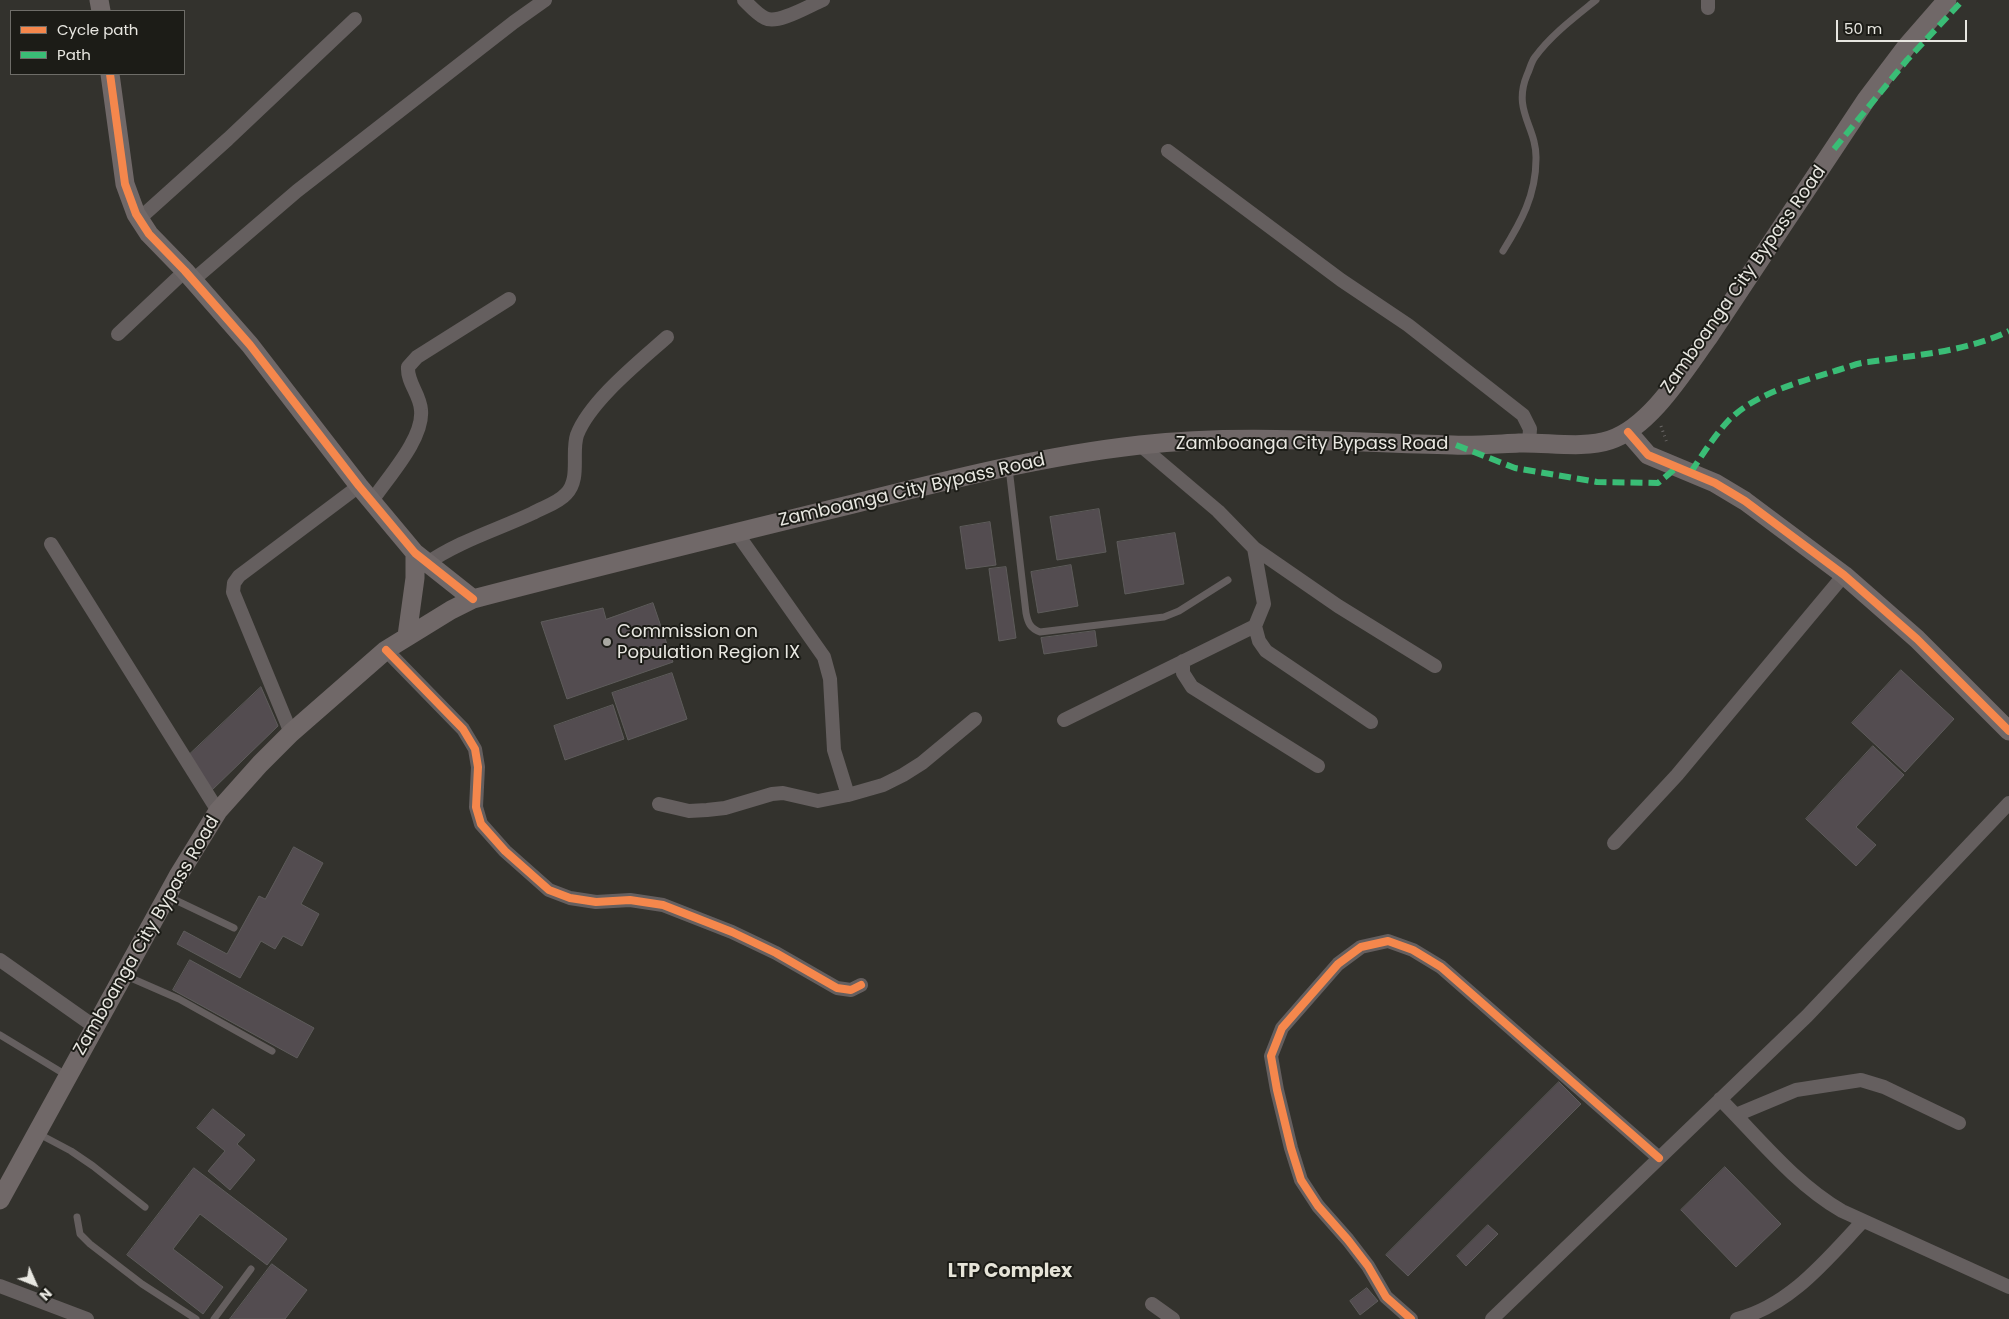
<!DOCTYPE html>
<html>
<head>
<meta charset="utf-8">
<style>
  body { margin:0 }
  #map { position:relative; width:2009px; height:1319px; overflow:hidden; background:#33322d; font-family:Poppins,sans-serif }
  canvas { display:block }
  .legend { position:absolute; left:10px; top:10px; width:175px; height:65px; box-sizing:border-box; background:#1c1c17; border:1px solid #6e6d68; margin:0; padding:6px 9px; list-style:none; font-size:15px; color:#e8e7e1 }
  .legend li { display:flex; align-items:center; gap:10px; height:25px }
  .legend b { width:25px; border:1px solid #6e6d68 }
  .north { position:absolute; left:10px; top:1259px; width:50px; height:50px; -webkit-text-stroke:4px #1c1c17; paint-order:stroke; rotate:134deg; font-size:14px; font-weight:700; line-height:20px; text-align:center; color:#e8e7e1 }
  .north::after { content:''; display:block; margin:auto; width:18px; height:22px; background:#e8e7e1; clip-path:polygon(50% 0,100% 100%,50% 72%,0 100%) }
  .scale { position:absolute; left:1836px; top:20px; width:131px; height:22px; box-sizing:border-box; border:2px solid #e8e7e1; border-top:0; padding-left:6px; font-size:15px; line-height:18px; white-space:nowrap; color:#e8e7e1; -webkit-text-stroke:4px #1c1c17; paint-order:stroke }
</style>
</head>
<body>
<div id="map">
<canvas width="2009" height="1319"></canvas>
<ul class="legend">
<li><b style="height:6px;background:#f5874c"></b>Cycle path</li>
<li><b style="height:6px;background:#3abd76"></b>Path</li>
</ul>
<div class="north">N</div>
<div class="scale">50 m</div>
</div>
<script>
const ctx = document.querySelector('canvas').getContext('2d');
ctx.lineJoin = 'round';
function paint(path, color) { ctx.fillStyle = color; ctx.fill(path, 'evenodd'); }
function strokePath(path, color, width, dash) { ctx.strokeStyle = color; ctx.lineWidth = width; ctx.lineCap = dash ? 'butt' : 'round'; ctx.setLineDash(dash || []); ctx.stroke(path); }
function label(font, color, halo, rows, align = 'center') {
  ctx.font = font + ' Poppins,sans-serif'; ctx.lineWidth = 4; ctx.setLineDash([]); ctx.textBaseline = 'middle'; ctx.strokeStyle = halo; ctx.fillStyle = color; for (const [text, x, y, turn = 0] of rows) {
    ctx.save(); ctx.translate(x, y); ctx.rotate((+turn || 0) * Math.PI / 180); ctx.textAlign = isNaN(turn) ? turn : align; if (halo) ctx.strokeText(text, 0, 0); ctx.fillText(text, 0, 0); ctx.restore();
  }
}
const building = new Path2D(`
  M1099,509L1106,552L1057,560L1050,517Z
  M990,522L996,565L966,569L960,527Z
  M1175,533L1184,584L1125,594L1117,542Z
  M1071,565L1078,606L1038,613L1031,572Z
  M1006,567L1016,638L999,641L989,569Z
  M653,603L673,662L567,699L541,622L603,608L606,619Z
  M1095,631L1097,646L1044,654L1041,638Z
  M1901,670L1954,719L1905,772L1852,723Z
  M672,673L687,719L628,740L612,693Z
  M261,687L278,726L211,791L189,755Z
  M613,705L624,739L565,760L554,726Z
  M1873,746L1904,775L1856,827L1876,845L1856,866L1806,819Z
  M294,847L323,863L301,904L319,914L302,946L283,936L275,949L261,941L240,978L177,944L184,931L227,954L259,896L265,899Z
  M190,960L314,1028L297,1058L173,990Z
  M1559,1082L1581,1104L1408,1276L1386,1255Z
  M213,1109L245,1135L237,1144L255,1160L230,1190L208,1171L225,1151L197,1128Z
  M1725,1167L1781,1224L1736,1267L1681,1210Z
  M194,1168L287,1239L267,1265L200,1214L173,1249L223,1287L203,1314L127,1255Z
  M1488,1225L1498,1234L1466,1266L1457,1256Z
  M272,1264L307,1290L285,1319H230Z
  M1367,1288L1378,1301L1360,1315L1350,1301Z`);
paint(building, '#534c50');
strokePath(building, '#5e5c5b', 1);
strokePath(new Path2D(`
  M1661,426L1667,443`), '#6a6766', 3, [1, 4]);
strokePath(new Path2D(`
  M1503,251C1521,222 1536,195 1536,159C1537,127 1512,111 1527,75C1530,69 1531,62 1535,57C1551,35 1575,17 1596,0
  M1009,468L1026,613C1028,623 1030,628 1040,632L1164,617L1179,611L1228,580
  M169,897L234,928
  M124,975L179,999L272,1051
  M0,1035L66,1075
  M39,1134L71,1151L93,1166L145,1207
  M77,1217L80,1234L90,1244L142,1284L196,1319
  M214,1319L251,1269`), '#655f5f', 7);
strokePath(new Path2D(`
  M744,0C750,6 757,14 765,18C778,25 810,5 823,0
  M1708,0V8
  M1168,151L1341,280L1408,325L1523,415L1530,429L1529,443
  M139,219L228,139L355,19
  M192,281L297,191L514,22L545,0
  M118,334L185,271
  M1140,445L1218,511L1254,548L1338,606L1435,666
  M372,501C387,478 424,439 421,410C420,394 407,383 408,367L417,357L509,299
  M736,532L824,657L830,679L834,750L848,795
  M51,544L218,811
  M1254,548L1264,604L1255,626L1259,641L1266,651L1371,722
  M426,564C459,541 497,530 533,513C544,507 558,503 566,494C581,479 571,453 577,435C590,401 639,362 667,337
  M386,650L463,729L475,749L478,767L476,807L481,824L505,851L549,890L570,898L596,902L630,900L663,905L732,932L776,953L837,988L851,990L861,985
  M1183,661V673L1192,687L1318,766
  M1064,720L1255,626
  M291,733L233,592L234,583L239,576L359,486
  M659,804L689,811L707,810L725,808L772,794L783,793L818,801L848,795L883,785L903,775L922,763L975,719
  M1614,843L1677,775L1844,575
  M0,960L95,1027
  M1720,1099C1759,1138 1794,1183 1842,1211L2009,1287
  M1736,1115L1796,1090L1861,1080L1884,1087L1959,1123
  M0,1286L87,1319
  M1152,1304L1173,1319
  M1411,1319L1386,1297L1368,1266L1348,1240L1318,1206L1301,1180L1291,1148L1277,1090L1271,1056L1282,1028L1338,964L1361,947L1388,941L1413,950L1441,967L1659,1158
  M1492,1319L1807,1016L2009,803
  M1737,1319C1791,1305 1827,1259 1863,1221`), '#655f5f', 14);
strokePath(new Path2D(`
  M99,0L101,11
  M110,74L125,184L136,214L149,234L185,271L250,345L359,486L415,553L473,599
  M1628,432L1648,455L1715,483L1745,501L1844,575L1917,639L2009,731
  M407,636L415,578V553
  M0,1200L178,876L218,811L260,764L291,733L386,650L451,610L473,599C599,566 726,535 853,504C948,480 1042,456 1140,445C1244,433 1349,443 1453,445C1475,446 1497,444 1519,443C1547,442 1584,449 1610,440C1650,427 1684,371 1708,338L1866,100L1906,47L1947,0`), '#706868', 19);
strokePath(new Path2D(`
  M1834,149L1907,60L1963,0
  M1456,445L1515,468L1597,482L1658,483L1676,468
  M1691,472C1703,454 1714,436 1729,420C1756,393 1800,382 1835,371C1846,368 1857,363 1868,362C1916,355 1965,352 2009,331`), '#3abd76', 6, [12, 6]);
strokePath(new Path2D(`
  M110,74L125,184L136,214L149,234L185,271L250,345L359,486L415,553L473,599
  M1628,432L1648,455L1715,483L1745,501L1844,575L1917,639L2009,731
  M386,650L463,729L475,749L478,767L476,807L481,824L505,851L549,890L570,898L596,902L630,900L663,905L732,932L776,953L837,988L851,990L861,985
  M1411,1319L1386,1297L1368,1266L1348,1240L1318,1206L1301,1180L1291,1148L1277,1090L1271,1056L1282,1028L1338,964L1361,947L1388,941L1413,950L1441,967L1659,1158`), '#f5874c', 8);
for (const [x, y, r, color] of [
  [607,642,5,"#a9a8a2"]
]) { const dot = new Path2D(); dot.arc(x, y, r, 0, 2 * Math.PI); ctx.fillStyle = color; ctx.fill(dot); strokePath(dot, '#1c1c17', 2); }
label('18px', '#e8e7e1', '#1c1c17', [
  ["Zamboanga City Bypass Road",1744,280,-55],
  ["Zamboanga City Bypass Road",1312,444],
  ["Zamboanga City Bypass Road",912,491,-13],
  ["Zamboanga City Bypass Road",147,936,-60]
]);
label('18px', '#e8e7e1', '#1c1c17', [
  ["Commission on",617,632],
  ["Population Region IX",617,653]
], 'left');
label('bold 19px', '#e6e4d8', '#1c1c17', [
  ["LTP Complex",1010,1272]
]);
</script>
</body>
</html>
